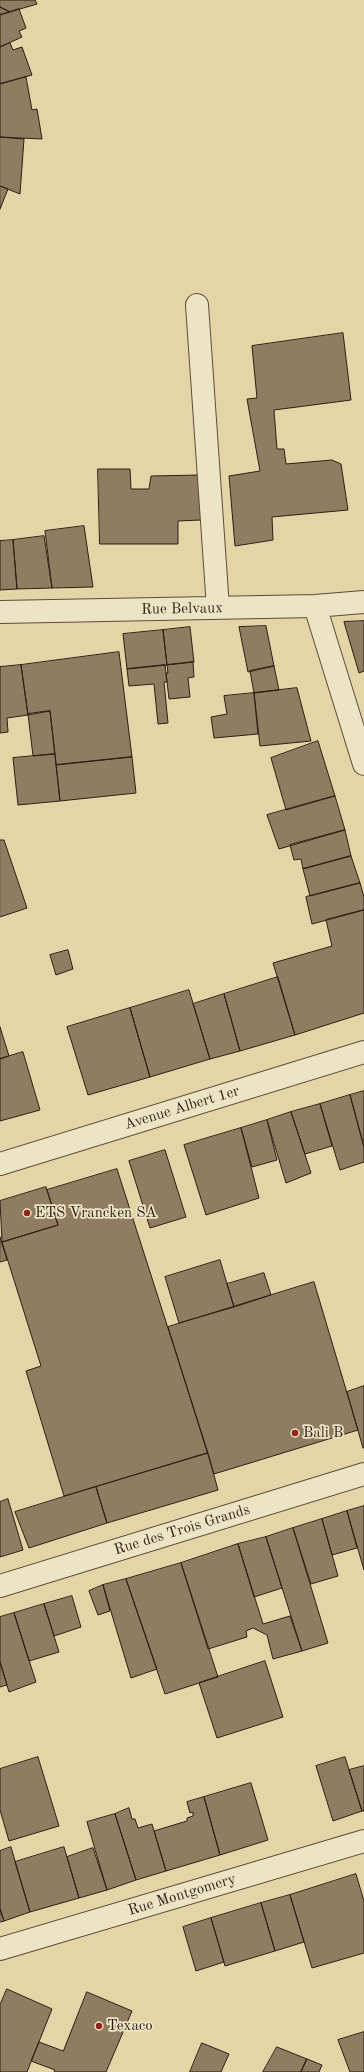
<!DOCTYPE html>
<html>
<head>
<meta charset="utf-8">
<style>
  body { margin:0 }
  canvas { display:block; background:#e4d5a6 }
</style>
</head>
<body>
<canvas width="364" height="2072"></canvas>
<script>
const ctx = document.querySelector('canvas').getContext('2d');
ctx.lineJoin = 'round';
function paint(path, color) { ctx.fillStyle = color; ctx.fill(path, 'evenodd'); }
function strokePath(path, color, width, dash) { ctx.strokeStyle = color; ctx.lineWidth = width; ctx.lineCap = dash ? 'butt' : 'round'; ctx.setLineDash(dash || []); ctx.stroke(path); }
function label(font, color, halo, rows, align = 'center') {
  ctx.font = font + ' "Old Standard TT",serif'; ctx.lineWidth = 3.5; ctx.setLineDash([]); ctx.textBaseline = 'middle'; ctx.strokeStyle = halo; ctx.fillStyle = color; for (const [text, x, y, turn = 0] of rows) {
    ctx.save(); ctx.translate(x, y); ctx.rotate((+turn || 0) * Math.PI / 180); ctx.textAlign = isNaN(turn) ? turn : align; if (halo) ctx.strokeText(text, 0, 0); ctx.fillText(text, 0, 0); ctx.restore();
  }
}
const building = new Path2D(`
  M0,0H35L37,4L10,12L0,7Z
  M0,7L10,12L0,15Z
  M19,9L26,28L19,31L22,37L0,47V15Z
  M10,43L13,50L22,47L32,75L0,84V47Z
  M26,77L32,110L37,109L42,139L0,137V84Z
  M0,137L24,139L20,194L0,186Z
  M0,186L8,189L0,209Z
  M343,333L351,400L274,410L277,449H284L286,464L332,460L341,464L348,510L272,517L273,540L235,546L229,476L260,471L247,399L257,398L252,346Z
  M98,469H130L131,489H149L151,476L200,475L201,520L178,521V544H100Z
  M84,526L93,587L52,588L45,531Z
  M44,536L52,588L17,589L13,540Z
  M13,540L17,589L0,590V541Z
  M364,621V671L359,673L344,622Z
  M266,626L274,666L248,672L239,627Z
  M190,627L194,662L167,665L163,630Z
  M163,630L167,665L127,669L123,634Z
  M119,652L132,757L56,765L50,711L28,715L21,665Z
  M193,662L194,677L188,678L190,697L169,699L166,673H168L167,665Z
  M21,665L28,715L7,718L8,732L0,733V667Z
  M165,665L167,682H164L168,723L158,724L154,684L129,686L127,669Z
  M274,666L279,690L254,693L250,671Z
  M297,688L311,741L260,746L254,693Z
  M254,693L258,734L214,738L211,717L227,714L224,696Z
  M50,711L55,754L33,756L28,714Z
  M318,741L335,796L286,810L271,758Z
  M55,754L60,801L18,805L13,758Z
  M132,757L136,793L60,801L56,765Z
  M335,796L345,830L279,849L267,815Z
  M345,830L351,856L303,869L301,859L294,860L290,845Z
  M0,840H4L27,908L0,917Z
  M351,856L360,883L310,896L303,869Z
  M360,883L364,897V910L312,924L306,897Z
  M364,910V1013L295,1035L273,963L332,946L326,920Z
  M68,950L73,969L56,975L50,955Z
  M278,977L295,1035L240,1051L224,994Z
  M189,990L210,1059L150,1077L130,1008Z
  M224,994L240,1051L210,1059L193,1004Z
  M130,1008L150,1077L88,1095L67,1027Z
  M0,1027L9,1056L0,1059Z
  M23,1052L40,1110L0,1121V1059Z
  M364,1091V1147L350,1095Z
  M350,1095L364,1147V1162L340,1170L320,1104Z
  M320,1104L332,1146L305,1154L291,1112Z
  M291,1112L311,1173L286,1183L267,1120Z
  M267,1120L277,1160L252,1167L241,1128Z
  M241,1128L259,1198L206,1215L184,1145Z
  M165,1150L186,1217L150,1228L129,1161Z
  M117,1169L208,1453L64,1496L26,1371L41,1366L2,1242L58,1225L47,1190Z
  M46,1187L58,1225L2,1242L0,1201Z
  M0,1237L7,1260L0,1262Z
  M220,1260L234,1307L179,1323L165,1277Z
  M264,1273L271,1295L234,1307L227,1284Z
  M314,1282L358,1430L214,1474L168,1327Z
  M364,1386V1448H363L347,1392Z
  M208,1453L218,1490L107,1523L96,1487Z
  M96,1487L107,1523L29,1548L15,1512Z
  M8,1499L23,1550L0,1557V1502Z
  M364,1506V1570L347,1511Z
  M347,1511L357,1548L332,1555L322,1519Z
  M322,1519L338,1576L311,1584L293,1528Z
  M293,1528L328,1643L302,1651L266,1537Z
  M266,1537L282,1588L254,1597L238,1544Z
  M238,1544L263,1624L290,1616L302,1651L273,1659L267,1635L253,1628L246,1631L247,1637L208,1649L181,1563Z
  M181,1563L218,1677L165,1694L126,1579Z
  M126,1579L157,1669L131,1678L103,1585Z
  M103,1585L110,1611L98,1615L89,1591Z
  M72,1596L81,1627L54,1636L44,1604Z
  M44,1604L59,1652L29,1661L14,1613Z
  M14,1613L36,1682L9,1692L0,1662V1617Z
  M265,1661L283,1717L217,1738L199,1683Z
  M0,1662L7,1685L0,1687Z
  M38,1757L59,1826L9,1841L0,1810V1769Z
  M345,1757L362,1811L333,1821L316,1766Z
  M364,1766V1811H362L349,1770Z
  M251,1783L268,1840L220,1855L204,1797Z
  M204,1797L220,1855L166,1871L154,1831L187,1821V1818L193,1816V1812L190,1813L187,1802Z
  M129,1808L132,1819H135L138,1828L152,1824L166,1871L136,1880L115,1814Z
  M115,1814L136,1880L107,1890L87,1822Z
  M11,1847L30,1912L4,1921L0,1909V1851Z
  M64,1847L79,1898L30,1912L15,1862Z
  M93,1848L107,1890L79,1898L67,1857Z
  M356,1874L364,1901V1953L312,1968L290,1895Z
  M290,1895L304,1942L275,1951L261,1903Z
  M261,1903L275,1951L225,1966L211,1918Z
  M0,1909L4,1921L0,1922Z
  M211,1918L224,1962L196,1971L183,1927Z
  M7,1989L52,2009L27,2072H0V2005Z
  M87,1992L132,2011L106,2072H54L55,2070L31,2061L39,2042L63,2051Z
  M364,2032V2072H350L338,2040Z
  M202,2043L229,2054L221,2072H190Z
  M277,2047L307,2059L301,2072H263Z
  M307,2059L322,2065L319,2072H301Z`);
paint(building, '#8e7d61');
strokePath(building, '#301e16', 1);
const minor = new Path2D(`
  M197,305L218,608
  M315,606L364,764
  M0,612L315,606L364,602
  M0,1164L364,1052
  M0,1586L364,1474
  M0,1949L364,1841`);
strokePath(minor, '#5d4c3a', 24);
strokePath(minor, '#ede4c5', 22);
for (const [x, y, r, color] of [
  [27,1213,4,"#8f2418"],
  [295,1433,4,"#8f2418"],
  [99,2026,4,"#8f2418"]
]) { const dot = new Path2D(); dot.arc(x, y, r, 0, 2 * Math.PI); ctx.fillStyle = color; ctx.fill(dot); strokePath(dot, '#ede4c5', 1.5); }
label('15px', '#301e16', '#ede4c5', [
  ["Rue Belvaux",182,609,-1],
  ["Avenue Albert 1er",182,1108,-17],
  ["Rue des Trois Grands",182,1530,-17],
  ["Rue Montgomery",182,1895,-17]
]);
label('15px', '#301e16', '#ede4c5', [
  ["ETS Vrancken SA",35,1213],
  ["Bali B",303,1433],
  ["Texaco",107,2026]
], 'left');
</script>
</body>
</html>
